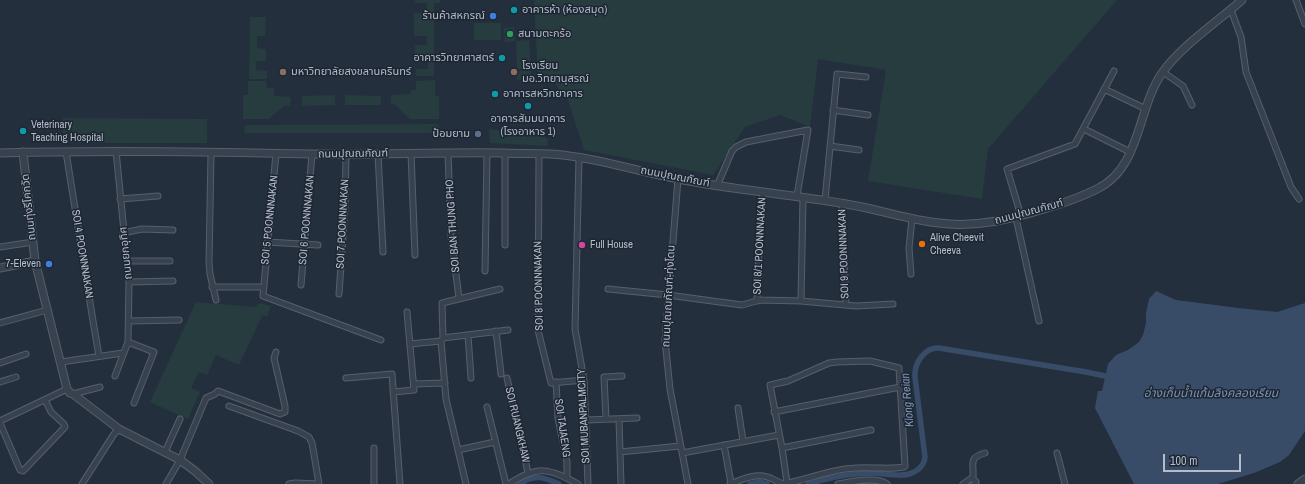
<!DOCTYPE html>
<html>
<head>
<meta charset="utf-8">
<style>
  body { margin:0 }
  #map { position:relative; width:1305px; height:484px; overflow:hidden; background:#242f3e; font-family:"Archivo Narrow",sans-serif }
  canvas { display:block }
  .scale { position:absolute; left:1163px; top:454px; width:78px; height:18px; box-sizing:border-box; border:2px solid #b4bcc9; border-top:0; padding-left:5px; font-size:12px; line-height:14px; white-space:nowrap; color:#b4bcc9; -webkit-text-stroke:3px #1d2633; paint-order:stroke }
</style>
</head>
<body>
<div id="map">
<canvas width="1305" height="484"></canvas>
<div class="scale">100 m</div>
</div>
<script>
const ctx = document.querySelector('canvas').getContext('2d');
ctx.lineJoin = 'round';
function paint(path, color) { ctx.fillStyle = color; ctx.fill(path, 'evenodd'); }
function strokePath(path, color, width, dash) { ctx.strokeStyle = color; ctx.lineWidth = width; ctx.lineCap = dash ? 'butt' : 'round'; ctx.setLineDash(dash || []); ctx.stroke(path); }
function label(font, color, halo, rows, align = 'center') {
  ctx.font = font + ' "Archivo Narrow","Noto Sans Thai",sans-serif'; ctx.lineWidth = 3; ctx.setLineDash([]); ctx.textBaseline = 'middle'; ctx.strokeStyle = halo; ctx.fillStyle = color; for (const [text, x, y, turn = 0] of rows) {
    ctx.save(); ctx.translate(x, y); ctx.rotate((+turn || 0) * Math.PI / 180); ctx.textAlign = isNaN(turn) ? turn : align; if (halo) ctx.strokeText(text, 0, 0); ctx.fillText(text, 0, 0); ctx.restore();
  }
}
paint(new Path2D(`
  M415,0H440V3H434V76H416V69H428V61L415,60V45H427V36H414V13H427V3H415Z
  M534,0H1117L988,149L982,199L868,181L886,70L818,59L810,127L780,115L745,127L713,175L584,150L566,94H560L556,83L538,77Z
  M250,17H266L265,36H257V48L266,49V61H256V70L267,71V79H249Z
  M474,23H501V40H474Z
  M514,27L515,41L505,42L504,28Z
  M529,40L531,69H517L516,41Z
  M531,70V79L517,80V71Z
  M435,80V96H439V119H410L394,104H391V95L411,94V90H416V81Z
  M248,81H266L267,88H274V96L291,97L290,106H284L269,119H243V95H248Z
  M335,95V105L302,106V96Z
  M345,95L381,96V105H345Z
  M63,118L207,119V143H63Z
  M437,124L440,128L438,133H245L244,128L245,126L248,125Z
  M489,129L498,130L518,137L534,135L545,137L548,139L547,146L490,143Z
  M196,302L254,307L260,303L271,306L267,316H262L239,365L216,355L207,375L199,372L191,388L200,392L188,419L150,402Z`), '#263c3f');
paint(new Path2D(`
  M1156,291L1176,300L1238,308L1277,312L1305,303V431L1289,455L1280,462L1254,473L1218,484H1134L1095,408L1098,391H1102L1108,364L1116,355L1128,350L1139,342L1143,335L1146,323V313L1149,299Z`), '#394c67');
strokePath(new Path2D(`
  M520,484C534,474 544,477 559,484
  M750,484L759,482L767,484
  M808,484C830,477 853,473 875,473C887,474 899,477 909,474C917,472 924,466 925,457L915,377C914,364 924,347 939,348L1086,372L1105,376`), '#394c67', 5.5);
const minor = new Path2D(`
  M1296,0L1305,24
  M1231,10L1241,37L1246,72L1291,187L1299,199
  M1163,72L1183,86L1192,105
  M1104,89L1146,109
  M833,110L868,115
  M1084,129L1130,152
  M830,146L859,150
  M66,152L93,321L99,356
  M211,153L209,263L210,274L216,300
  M276,153L263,296L381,340
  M411,153L415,255
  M448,153L451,236L459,298
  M505,153V245
  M378,154L383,252
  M539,154L538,330L551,383L584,380
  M579,157L575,329L584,380L588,484
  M678,179L665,340L670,389L688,484
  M717,186L732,151L736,147L746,142L808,130L797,196
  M120,199L158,196
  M825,200L837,74L866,77
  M842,203L846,305
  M1021,216L1007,169L1075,144L1114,71
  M1016,218L1039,321
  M123,233L142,229L173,230
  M267,242L318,245
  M0,247L33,242
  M127,261H170
  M485,271L487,153
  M911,274L909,248L912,219
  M129,282L173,281
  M301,285L312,154
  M212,287H263
  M608,289L668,295L742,305L760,300L801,301L856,306L893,304
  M339,294L345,208L346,154
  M757,301L759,246L763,192
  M801,301L803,197
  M129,321L179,320
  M0,323L47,310
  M496,331L501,374
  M468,335L471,378
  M443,338L508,330
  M128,342L154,352L134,403
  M410,344L441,341
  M61,362L123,353
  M0,363L26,354
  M115,376L128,342L129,282L116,151
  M346,378L392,374L400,484
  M507,378L528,473
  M0,382L16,377
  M554,382H556L558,418L567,462V478
  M414,384L445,383
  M393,392L414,390L407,312
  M73,394L100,387
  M229,406L298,431L309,437L312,443L319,484
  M487,407L506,484
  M738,408L743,441
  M774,412L900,387
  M606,419L604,377L622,376
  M619,419L621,484
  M586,420L637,418
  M0,421L67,389
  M0,423L20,470L23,471L65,427L64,424L51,412L45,400
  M724,445L731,483
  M782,448L871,430
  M458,450L495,442
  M165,452L180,419
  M620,452L680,446
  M682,453L779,435
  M1057,453L1065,484
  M972,478L976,482L974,484
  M82,484L114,434L119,429
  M166,484L180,460L206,398L215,394L218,391L280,414L285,412V406L274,358L276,352
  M289,484L295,483L318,484
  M374,484V448
  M466,484L446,399L441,341L443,338L442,303L500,289
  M509,484C538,465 548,468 578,484
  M730,484C741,480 755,473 767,477C773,478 778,483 784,484C805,480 824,472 845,469C854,468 864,467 873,468C883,468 894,469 904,467L905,466L899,368L870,361L837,362L829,363L788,381L770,385L782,448L787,483
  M838,484C850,482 877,476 887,484
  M963,484L973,477C974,463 968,458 985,453`);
const tertiary = new Path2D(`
  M23,152L35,261L67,389L70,393L73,394L119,429L180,460L195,471L209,484
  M0,153C104,150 209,152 313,154C377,155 440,152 504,153C519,154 535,153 551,154C594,157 636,171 678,179C734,190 790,194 846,204C878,209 908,220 939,223C976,228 1012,219 1047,208C1064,203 1081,197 1097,189C1141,168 1137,109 1162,73C1181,46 1217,22 1242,0
  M0,268L35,261
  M1298,484L1305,479`);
strokePath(minor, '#565f6c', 7);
strokePath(tertiary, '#565f6c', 9);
strokePath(minor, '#38414e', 5);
strokePath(tertiary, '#38414e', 7);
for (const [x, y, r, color] of [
  [514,10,4,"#0f9aa8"],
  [493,16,4,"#3f7fe0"],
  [510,34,4,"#2e9e5b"],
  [502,58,4,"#0f9aa8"],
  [283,72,4,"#8d6e63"],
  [514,72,4,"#8d6e63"],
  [495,94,4,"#0f9aa8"],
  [528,106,4,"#0f9aa8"],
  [23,131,4,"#0f9aa8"],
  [478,134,4,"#5c6f8a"],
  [922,244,4,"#e8710a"],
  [582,245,4,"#d1479c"],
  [49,264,4,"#3f7fe0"]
]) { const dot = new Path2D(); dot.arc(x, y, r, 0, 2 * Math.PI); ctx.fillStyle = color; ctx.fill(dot); strokePath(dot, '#1d2633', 1.5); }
label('11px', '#b4bcc9', '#1d2633', [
  ["อาคารห้า (ห้องสมุด)",522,10],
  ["ร้านค้าสหกรณ์",485,16,"right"],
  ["สนามตะกร้อ",518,34],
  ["อาคารวิทยาศาสตร์",494,58,"right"],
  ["โรงเรียน",522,66],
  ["มอ.วิทยานุสรณ์",522,79],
  ["มหาวิทยาลัยสงขลานครินทร์",291,72],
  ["อาคารสหวิทยาคาร",503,94],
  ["อาคารสัมมนาคาร",528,119,"center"],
  ["(โรงอาหาร 1)",528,132,"center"],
  ["Veterinary",31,125],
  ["Teaching Hospital",31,138],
  ["ป้อมยาม",470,134,"right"],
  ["Alive Cheevit",930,238],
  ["Cheeva",930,251],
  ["Full House",590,245],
  ["7-Eleven",41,264,"right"]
], 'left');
label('11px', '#b4bcc9', '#1d2633', [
  ["ถนนปุณณกัณฑ์",353,154,-1],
  ["ถนนปุณณกัณฑ์",675,177,11],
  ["ถนนทุ่งรีโคกวัด",29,207,-96],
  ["ถนนปุณณกัณฑ์",1029,212,-15],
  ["SOI 5 POONNNAKAN",270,220,-84],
  ["SOI 6 POONNNAKAN",307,220,-85],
  ["SOI 7 POONNNAKAN",343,224,-87],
  ["SOI BAN THUNG PHO",453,226,-94],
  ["SOI 8/1 POONNNAKAN",760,246,-87],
  ["ถนนยกอุทิศ",126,253,-96],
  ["SOI 4 POONNNAKAN",82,254,81],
  ["SOI 9 POONNNAKAN",844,254,-92],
  ["SOI 8 POONNNAKAN",539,286,-91],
  ["ถนนปุณณกัณฑ์-ทุ่งโดน",669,296,-87],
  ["SOI MUBANPALMCITY",584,416,-93],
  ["SOI RUANGKHAW",517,425,77],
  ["SOI TAJAENG",562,428,82]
]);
label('italic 12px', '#7c92b1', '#1d2633', [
  ["อ่างเก็บน้ำแก้มลิงคลองเรียน",1211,394],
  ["Klong Reian",908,400,-95]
]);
</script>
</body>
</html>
